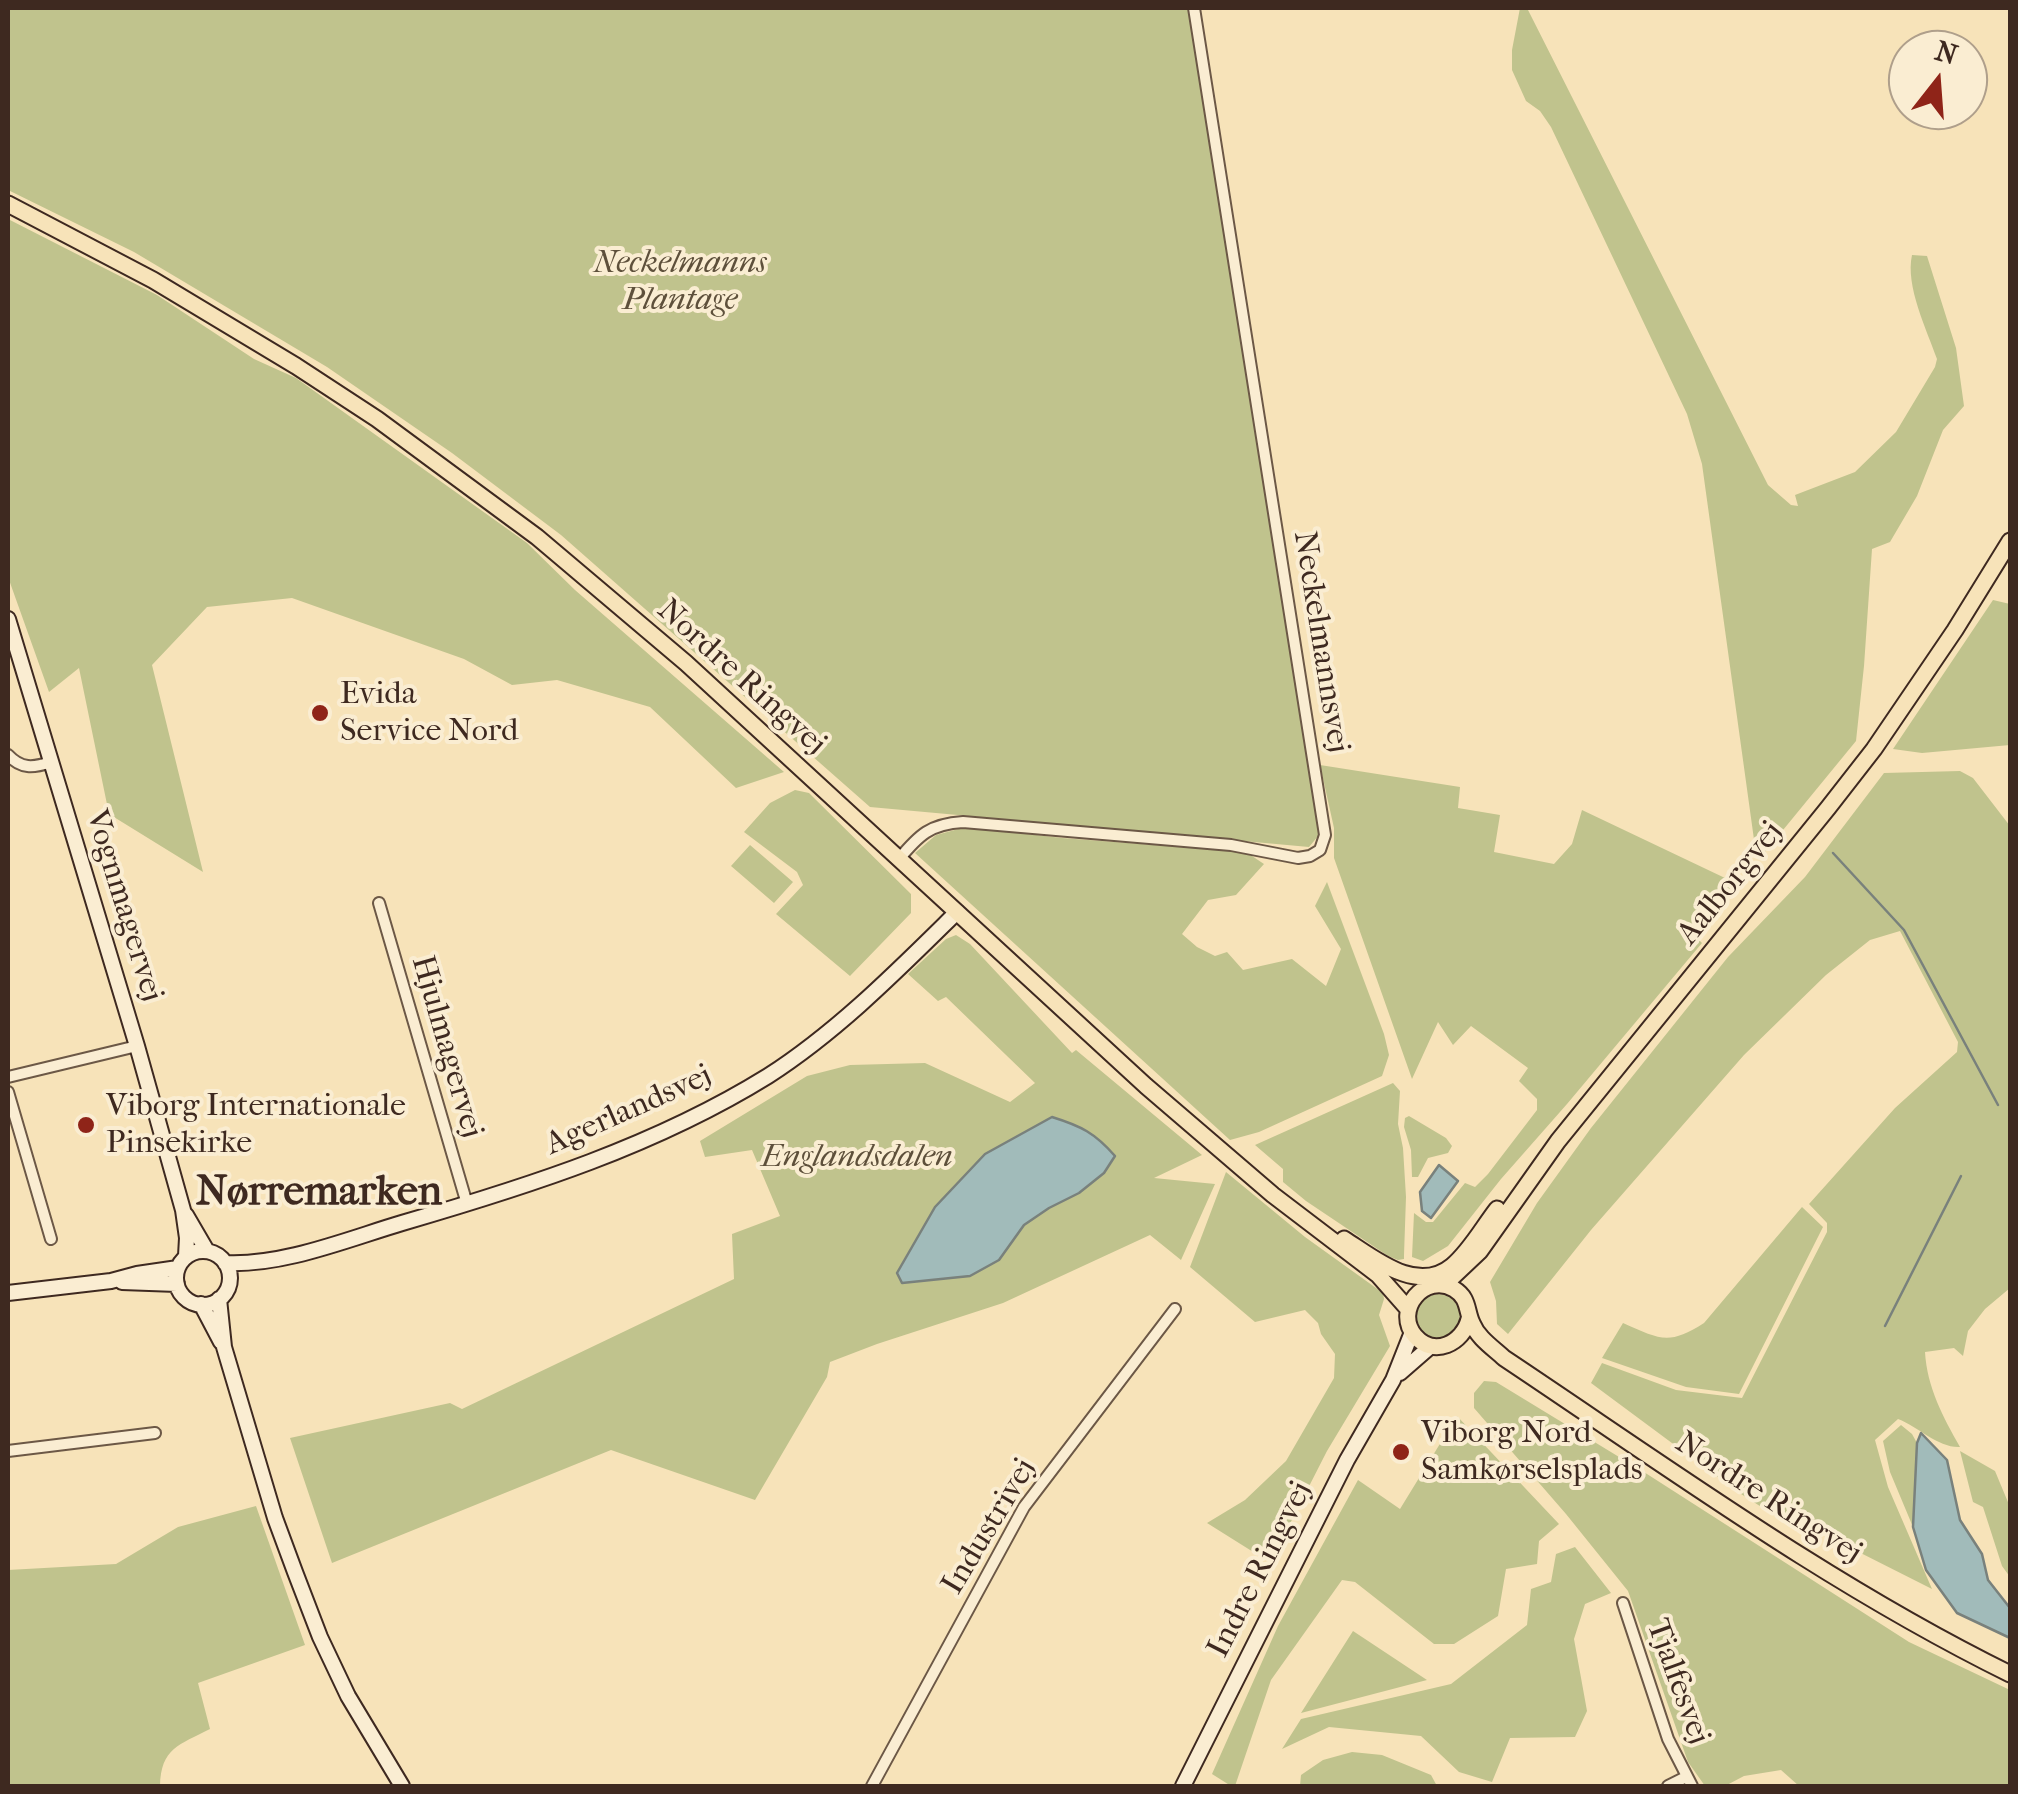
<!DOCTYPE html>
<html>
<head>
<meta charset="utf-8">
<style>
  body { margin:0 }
  #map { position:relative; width:2018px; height:1794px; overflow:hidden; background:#f7e3b9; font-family:"IM FELL French Canon",serif }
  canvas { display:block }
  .frame { position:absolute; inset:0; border:10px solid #3e2920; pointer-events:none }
  .north { position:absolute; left:1888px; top:30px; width:100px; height:100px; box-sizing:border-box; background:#faedd2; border:2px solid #af9f8b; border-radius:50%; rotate:17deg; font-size:28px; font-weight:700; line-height:40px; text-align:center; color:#3e2920 }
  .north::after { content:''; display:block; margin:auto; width:35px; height:45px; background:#8f2418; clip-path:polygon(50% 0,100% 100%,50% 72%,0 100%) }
</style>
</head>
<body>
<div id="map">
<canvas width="2018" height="1794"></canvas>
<div class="frame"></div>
<div class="north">N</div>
</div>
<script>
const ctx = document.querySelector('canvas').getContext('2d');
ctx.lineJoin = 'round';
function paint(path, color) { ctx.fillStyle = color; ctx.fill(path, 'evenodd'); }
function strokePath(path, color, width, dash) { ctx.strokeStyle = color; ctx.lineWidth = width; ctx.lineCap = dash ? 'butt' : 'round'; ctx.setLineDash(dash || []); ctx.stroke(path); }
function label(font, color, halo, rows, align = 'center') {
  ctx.font = font + ' "IM FELL French Canon",serif'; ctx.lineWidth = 8; ctx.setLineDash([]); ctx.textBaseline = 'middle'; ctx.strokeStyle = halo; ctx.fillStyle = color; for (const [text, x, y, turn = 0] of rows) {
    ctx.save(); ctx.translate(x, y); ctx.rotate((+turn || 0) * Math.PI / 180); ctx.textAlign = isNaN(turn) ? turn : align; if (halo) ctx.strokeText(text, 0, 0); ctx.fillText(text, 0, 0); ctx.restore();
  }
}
paint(new Path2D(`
  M8,8H1195L1319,835L1309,847L870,807L561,535L452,453L327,367L134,252L8,190Z
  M1520,8H1527L1768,485L1791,505L1798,506L1795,495L1855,472L1896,432L1935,367L1937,359C1927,330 1905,286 1912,255L1927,256L1956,348L1964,406L1943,430L1917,496L1890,542L1872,549L1864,666L1856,741L1765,852L1756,854L1702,464L1687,414L1551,127L1540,111L1526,101L1512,70V50Z
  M8,219L157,295L254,359L296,378L527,543L575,590L784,772L736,788L650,707L557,680L512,685L464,659L292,598L207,607L152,665L203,872L109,814L79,668L49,692L8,577Z
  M1993,600L2010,604V745L1922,753L1893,749Z
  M1320,765L1460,787L1458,808L1500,815L1494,852L1554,864L1572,844L1582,810L1725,878L1737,889L1700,934L1692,933L1702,943L1567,1104L1501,1179L1448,1246L1423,1261L1412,1257L1414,1213L1426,1222H1433L1465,1183L1475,1187L1488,1174L1537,1110V1099L1519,1081L1528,1068L1471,1026L1453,1045L1438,1022L1412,1079L1334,858V828Z
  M1960,771L1973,778L2010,826V1288L1985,1309L1968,1331L1963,1356L1954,1348L1925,1352C1927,1387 1943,1417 1960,1447C1938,1448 1919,1427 1898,1419L1875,1440L1888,1487L1932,1589L1823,1534L1791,1526L1738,1492L1591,1383L1602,1363L1676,1390L1742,1398L1827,1232V1223L1809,1204L1895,1108L1957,1052L1958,1042L1900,931L1870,940L1826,975L1744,1055L1591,1230L1508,1334L1497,1324L1496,1301L1490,1282L1537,1203L1591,1128L1728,957L1805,877L1884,773Z
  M795,790L809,793L911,894V913L850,976L776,914L803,885L797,872L744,832L770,803Z
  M966,827L1062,838L1246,852L1264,864L1236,895L1208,900L1182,934L1197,947L1215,956L1227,952L1243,970L1292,959L1326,986L1341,949L1315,906L1327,882L1384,1034L1389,1055L1382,1076L1259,1132L1230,1140L915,853L936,835Z
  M750,845L793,882L774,903L731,866Z
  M956,935L970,944L1072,1053L1076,1050L1202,1155L1154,1178L1215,1184L1181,1260L1150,1235L1003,1303L877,1344L830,1362L827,1377L755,1500L611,1450L332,1563L290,1438L450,1403L462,1409L734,1279L732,1234L780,1216L752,1150L705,1157L700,1141L807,1076L850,1065L925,1063L1010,1102L1035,1083L946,997L938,1001L908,974L946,939Z
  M1393,1083L1400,1091L1398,1124L1403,1148L1406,1197L1404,1255V1259L1398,1260L1388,1256L1306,1201L1283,1182V1169L1255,1145Z
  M1409,1116L1446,1138L1452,1146L1448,1153L1428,1158L1418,1177H1412L1411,1150L1404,1127L1405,1118Z
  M1226,1172L1305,1237L1383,1293L1384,1299L1379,1315L1390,1346L1327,1451L1275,1553L1266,1560L1207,1523L1245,1500L1286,1461L1334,1378L1335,1354L1321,1334L1318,1323L1305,1310L1255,1322L1190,1267Z
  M1802,1207L1823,1227L1739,1394L1686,1387L1602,1358L1623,1323C1660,1339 1668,1346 1704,1323Z
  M1416 1316a22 22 0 1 1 44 0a22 22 0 1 1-44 0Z
  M1484,1381L1496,1382L1647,1474L1909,1642L2010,1690V1786H1799L1781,1770L1744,1776L1725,1786H1705L1688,1762L1628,1591L1566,1514L1474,1408V1393Z
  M1457,1416L1559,1524L1539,1541L1537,1564L1506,1569L1498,1616L1454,1644H1434L1355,1582L1342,1580L1271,1680L1235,1786H1231L1212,1774L1278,1626L1358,1480L1400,1509Z
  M1901,1425L1912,1434L1917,1443L1913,1527L1890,1472L1883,1441Z
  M1960,1451L1995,1471L2010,1507V1577L2002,1566L1983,1507L1973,1502Z
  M256,1506L305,1645L198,1683L210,1729C179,1745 161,1748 160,1786H8V1570L116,1564L178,1527Z
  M1575,1547L1611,1593L1585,1604L1574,1639L1587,1711L1575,1737L1510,1738L1492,1782L1459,1772L1421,1736L1329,1727L1282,1749L1301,1719L1451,1684L1527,1625L1531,1589L1551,1582L1556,1554Z
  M1353,1631L1427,1680L1301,1713Z
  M1352,1752L1382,1755L1431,1775L1437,1786H1300L1301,1775L1323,1760Z`), '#c0c38d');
const water = new Path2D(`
  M1052,1117C1081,1126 1095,1133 1115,1156L1104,1173L1079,1193L1049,1208L1024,1225L999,1260L970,1276L902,1283L897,1273L935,1207L985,1154Z
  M1439,1165L1458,1181L1431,1218L1422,1211L1420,1192Z
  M1921,1433L1947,1460L1960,1520L1982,1554L1988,1580L2010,1608V1638L1957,1613L1926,1570L1913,1527L1917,1443Z`);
paint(water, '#a1bbba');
strokePath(water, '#79817c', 2.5);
strokePath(new Path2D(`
  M1833,853L1904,930L1998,1105
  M1885,1326L1961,1176`), '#79817c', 2.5);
const street = new Path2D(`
  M8,755C21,769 33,768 51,762
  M899,859C919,835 930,824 963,822L1231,845L1298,858L1310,856L1320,850L1325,835L1194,8
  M379,903L467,1204
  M8,1077L137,1046
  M8,1092L51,1239
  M8,1451L155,1433
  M1623,1603L1668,1739L1692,1786
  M872,1786L1024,1507L1175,1309
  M1668,1786L1686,1777`);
const secondary = new Path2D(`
  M8,619L137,1046L183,1210L187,1238L186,1256
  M186,1215L207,1251
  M176 1278a27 27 0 1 1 54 0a27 27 0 1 1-54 0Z
  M225,1263C283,1266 348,1239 402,1223C529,1186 655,1146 768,1076C838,1031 898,970 957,912
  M122,1282L177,1284
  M8,1293L111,1281L137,1274L178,1268
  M219,1299L224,1347L275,1518L295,1572L320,1637L348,1696L402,1786
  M201,1304L221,1342
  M1400,1373L1431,1346
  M1183,1786L1347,1460L1393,1380L1412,1332`);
const primary = new Path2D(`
  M8,204L153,280L296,366L377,419L537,537L686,663L1146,1086L1273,1195L1378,1275L1408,1309
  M1344,1239C1374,1258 1417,1295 1452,1266C1470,1251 1483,1227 1497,1209
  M1444,1285L1480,1251L1558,1141L1828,808L1874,749L1955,630L2010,541
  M1469,1319C1463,1343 1434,1358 1415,1336C1393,1310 1425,1272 1454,1289C1469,1298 1466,1310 1472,1323C1478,1338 1492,1347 1504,1358C1669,1468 1831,1586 2010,1674`);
strokePath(street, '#6c5846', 14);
strokePath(secondary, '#3e2920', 18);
strokePath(primary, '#3e2920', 19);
strokePath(street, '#faedd2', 10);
strokePath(secondary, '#faedd2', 14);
strokePath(primary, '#f7e3b9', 15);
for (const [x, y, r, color] of [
  [320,713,10,"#8f2418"],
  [86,1125,10,"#8f2418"],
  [1401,1452,10,"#8f2418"]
]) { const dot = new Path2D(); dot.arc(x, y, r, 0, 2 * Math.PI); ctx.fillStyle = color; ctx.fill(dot); strokePath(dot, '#faedd2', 4); }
label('italic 32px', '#5e503b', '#faedd2', [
  ["Neckelmanns",680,264],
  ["Plantage",680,301],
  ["Englandsdalen",857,1158]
]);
label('32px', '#3e2920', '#faedd2', [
  ["Neckelmannsvej",1320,642,81],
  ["Nordre Ringvej",741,678,42],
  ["Aalborgvej",1731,884,-51],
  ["Vognmagervej",123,906,73],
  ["Hjulmagervej",446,1047,74],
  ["Agerlandsvej",629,1111,-24],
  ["Nordre Ringvej",1768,1499,33],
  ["Industrivej",990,1527,-59],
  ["Indre Ringvej",1261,1570,-63],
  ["Tjalfesvej",1677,1682,70]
]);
label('32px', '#3e2920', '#faedd2', [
  ["Evida",340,695],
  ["Service Nord",340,732],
  ["Viborg Internationale",106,1107],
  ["Pinsekirke",106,1144],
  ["Viborg Nord",1421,1434],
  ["Samkørselsplads",1421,1471]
], 'left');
label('bold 42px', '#3e2920', '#faedd2', [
  ["Nørremarken",319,1194]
]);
</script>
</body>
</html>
